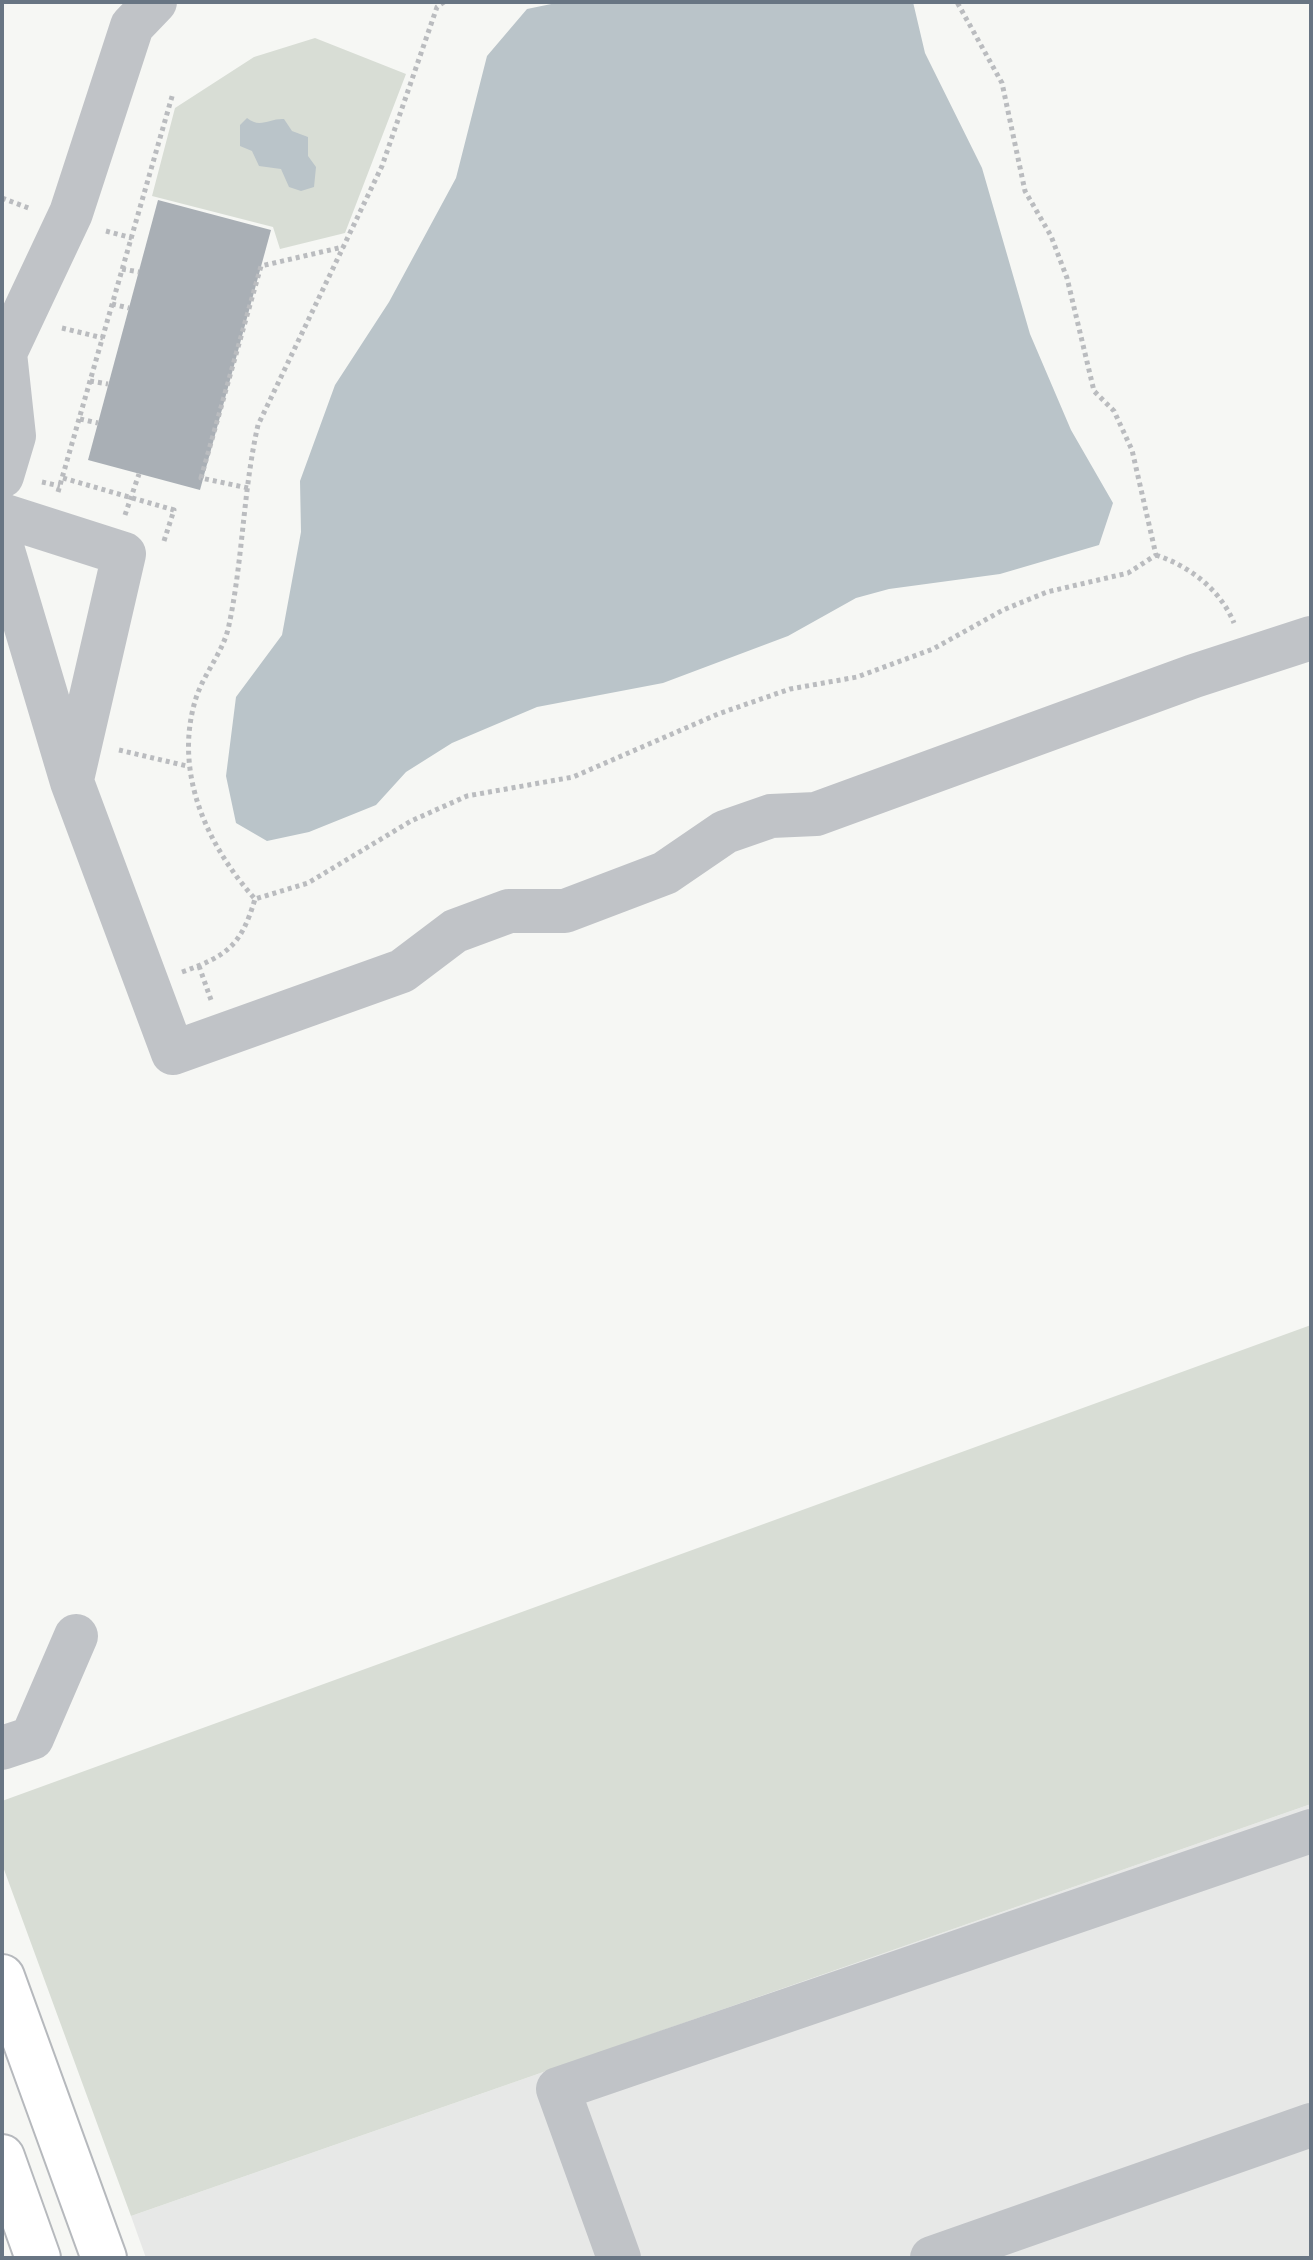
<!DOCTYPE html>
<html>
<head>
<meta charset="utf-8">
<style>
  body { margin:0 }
  #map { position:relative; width:1313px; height:2260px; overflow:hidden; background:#f6f7f4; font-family:Ubuntu,sans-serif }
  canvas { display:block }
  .frame { position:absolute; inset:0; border:4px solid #687583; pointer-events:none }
</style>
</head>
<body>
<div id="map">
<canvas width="1313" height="2260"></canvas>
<div class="frame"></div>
</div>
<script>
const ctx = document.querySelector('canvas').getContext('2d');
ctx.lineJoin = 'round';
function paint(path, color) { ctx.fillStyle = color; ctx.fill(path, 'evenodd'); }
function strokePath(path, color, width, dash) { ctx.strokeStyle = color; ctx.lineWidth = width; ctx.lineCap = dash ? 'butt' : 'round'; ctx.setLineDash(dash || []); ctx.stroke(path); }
paint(new Path2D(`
  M1311,1804V2258H146L131,2216Z`), '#e7e8e7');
paint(new Path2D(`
  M315,38L406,74L345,233L280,249L273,227L152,196L175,108L254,57Z
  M1311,1325V1804L131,2216L2,1864V1801Z`), '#d8ddd5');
paint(new Path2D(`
  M561,2H913L925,53L982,168L1030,334L1071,430L1113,503L1099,545L1000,574L889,589L856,598L788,636L663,683L537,707L452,743L406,772L376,805L309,832L267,841L236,823L226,776L236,697L282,635L301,532L300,481L335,385L389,302L456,178L487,56L527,9Z
  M247,118C260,129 270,118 284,119L292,131L308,137V156L316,167L314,187L301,191L289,187L281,169L259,166L252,151L240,146V125Z`), '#bac4c9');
paint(new Path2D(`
  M158,200L271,230L200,490L88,460Z`), '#a9afb5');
const major = new Path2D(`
  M2,1977L104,2258
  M2,2157L38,2258`);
strokePath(major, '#b6b9bd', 48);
strokePath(new Path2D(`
  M444,2L437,7L382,166L258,425C243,491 243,559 229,625C224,651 204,673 196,698C173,771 206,844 255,899L308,883L411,821L467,796L573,777L718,714L790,689L857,677L933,649L1003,610L1047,592L1128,573L1156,555L1132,450L1114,411L1094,391L1067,278L1051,236L1025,191L1002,83L957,2
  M2,198L31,209
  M106,231L132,238
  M122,269L139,272
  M112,304L129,308
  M62,328L103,338
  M90,381L108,384
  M80,419L98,423
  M63,478L174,510L163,544
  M42,482L60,486
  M248,488L201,478L261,266L343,247
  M58,492L173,93
  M125,515L139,474
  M1156,555C1189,566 1220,589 1234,623
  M119,750L187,766
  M199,966L211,1000
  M182,972C227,956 241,946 255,899`), '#babcbf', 5, [4, 4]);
strokePath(new Path2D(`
  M2,476L14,436L5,353L71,213L132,26L155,2
  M2,515L124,554L73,775
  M2,547L72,782L173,1053L402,971L455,931L509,911H565L665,873L725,832L771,816L816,814L1194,676L1311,638
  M2,1748L32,1738L76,1636
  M619,2258L558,2089L1311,1831
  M932,2258L1311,2125`), '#c0c3c7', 44);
strokePath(major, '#fff', 44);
</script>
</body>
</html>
